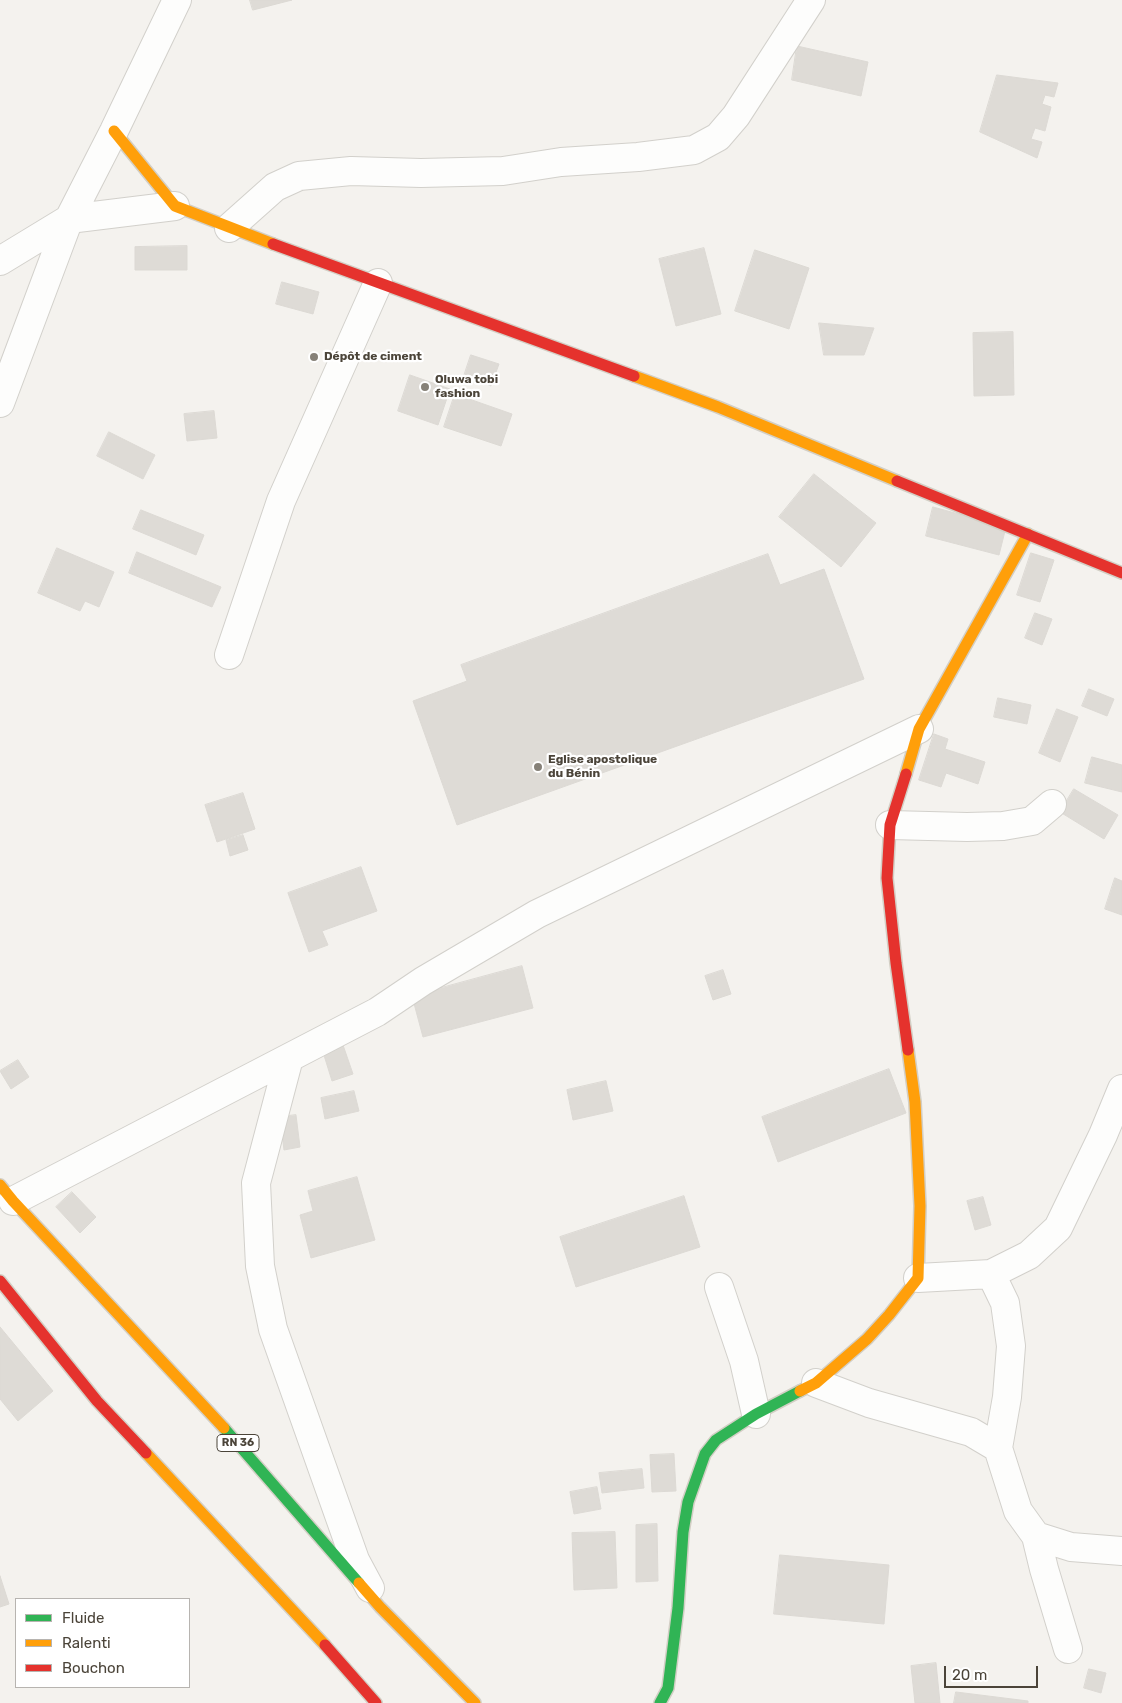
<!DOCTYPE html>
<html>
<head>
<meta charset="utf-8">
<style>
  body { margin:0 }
  #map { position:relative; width:1122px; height:1703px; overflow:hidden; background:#f4f2ee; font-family:Rubik,sans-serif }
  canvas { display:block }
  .legend { position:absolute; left:15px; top:1598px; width:175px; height:90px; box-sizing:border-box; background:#fff; border:1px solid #b7b4b0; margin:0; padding:6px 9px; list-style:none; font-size:15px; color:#4b4439 }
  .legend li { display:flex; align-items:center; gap:10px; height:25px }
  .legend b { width:25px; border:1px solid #b7b4b0 }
  .scale { position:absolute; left:944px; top:1666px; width:94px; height:22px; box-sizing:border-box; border:2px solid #4b4439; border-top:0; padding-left:6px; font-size:15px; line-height:18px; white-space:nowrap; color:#4b4439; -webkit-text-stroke:4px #fff; paint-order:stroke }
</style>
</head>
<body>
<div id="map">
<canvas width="1122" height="1703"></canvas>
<ul class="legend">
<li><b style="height:6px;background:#30b455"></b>Fluide</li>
<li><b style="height:6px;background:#ff9f0a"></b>Ralenti</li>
<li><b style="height:6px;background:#e5322d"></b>Bouchon</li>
</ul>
<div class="scale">20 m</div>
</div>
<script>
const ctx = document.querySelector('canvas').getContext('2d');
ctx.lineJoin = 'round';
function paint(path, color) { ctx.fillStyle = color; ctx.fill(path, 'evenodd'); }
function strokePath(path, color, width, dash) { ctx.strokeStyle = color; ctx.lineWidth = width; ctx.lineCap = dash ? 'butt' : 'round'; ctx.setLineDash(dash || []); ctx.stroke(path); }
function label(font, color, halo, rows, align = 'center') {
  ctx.font = font + ' Rubik,sans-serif'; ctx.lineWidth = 4.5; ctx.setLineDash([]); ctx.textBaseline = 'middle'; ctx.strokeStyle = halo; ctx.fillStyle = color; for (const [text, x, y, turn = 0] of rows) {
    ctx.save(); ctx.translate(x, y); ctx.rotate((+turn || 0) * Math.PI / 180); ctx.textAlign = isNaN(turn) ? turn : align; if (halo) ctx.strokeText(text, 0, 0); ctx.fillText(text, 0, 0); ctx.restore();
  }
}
const building = new Path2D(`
  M250,0H292L253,10Z
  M797,46L868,62L861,96L792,80Z
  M997,75L1058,83L1054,97L1045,95L1042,104L1051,107L1045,131L1035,128L1031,139L1042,142L1037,158L980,132Z
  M187,246V270H135V247Z
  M704,248L721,314L676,326L659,259Z
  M755,250L809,268L789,329L735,311Z
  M282,282L319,292L313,314L276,304Z
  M819,323L874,328L864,355H824Z
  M1013,332L1014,395L974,396L973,333Z
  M471,355L499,364L491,386L464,376Z
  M410,375L450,389L438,425L398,411Z
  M455,394L512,414L501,446L444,427Z
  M214,411L217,438L187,441L184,414Z
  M109,432L155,455L143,479L97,456Z
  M814,474L876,523L841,567L779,517Z
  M933,507L1006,527L999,555L926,536Z
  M141,510L204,535L196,555L133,529Z
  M57,548L114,572L99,607L85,601L80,611L38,593Z
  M137,552L221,587L212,607L129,573Z
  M1031,553L1054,560L1040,602L1017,595Z
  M768,554L780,585L824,569L864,679L457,825L413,701L467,681L461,665Z
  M1035,613L1052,619L1042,645L1025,638Z
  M1089,689L1114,699L1107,716L1082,706Z
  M998,698L1031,705L1027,724L994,717Z
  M1057,709L1078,717L1060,762L1039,753Z
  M934,734L948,739L945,749L985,762L978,784L946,773L941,787L919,780Z
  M1092,757L1122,765V792L1085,783Z
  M1074,789L1118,815L1104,839L1060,812Z
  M243,793L255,829L217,842L205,805Z
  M243,835L248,850L230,856L226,840Z
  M361,867L377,911L322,931L328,945L309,952L288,893Z
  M1115,878L1122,881V915L1105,909Z
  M522,966L533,1008L423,1037L412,996Z
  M723,970L731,994L713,1000L705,976Z
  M343,1045L353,1074L332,1081L323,1052Z
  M18,1060L29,1077L11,1089L0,1071Z
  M889,1069L906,1113L778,1162L762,1117Z
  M606,1081L613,1111L573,1120L567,1090Z
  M354,1091L359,1111L325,1119L321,1098Z
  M296,1115L300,1147L284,1150L280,1117Z
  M357,1177L375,1240L311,1258L300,1215L313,1211L308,1191Z
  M72,1192L96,1217L80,1233L56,1207Z
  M684,1196L700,1247L576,1287L560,1237Z
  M983,1197L991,1225L975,1230L967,1201Z
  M0,1327L53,1391L18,1421L0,1399Z
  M674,1454L676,1491L652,1492L650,1455Z
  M642,1469L644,1488L602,1493L599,1473Z
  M597,1487L601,1509L574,1514L570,1492Z
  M657,1524L658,1581L636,1582V1525Z
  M615,1532L617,1588L574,1590L572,1533Z
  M780,1555L889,1565L884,1624L774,1614Z
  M0,1576L9,1604L0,1607Z
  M936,1663L940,1703H915L911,1666Z
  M1089,1669L1106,1673L1101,1693L1084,1688Z
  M956,1692L1028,1701V1703H954Z`);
paint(building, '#dedbd6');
strokePath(building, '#dcd9d4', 1);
const street = new Path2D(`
  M229,228L275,187L299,176L351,171L421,173L503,171L561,162L638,157L694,150L718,137L736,116L811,0
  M0,261L69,219L175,206
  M0,403L69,219L114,131L177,0
  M229,655L281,501L378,283
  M890,825L967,827L1003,826L1032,821L1052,804
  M289,1058L256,1183L260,1266L273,1329L355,1560L370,1588
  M13,1201L377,1012L423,981L537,914L919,729
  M991,1274L1005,1303L1011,1346L1007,1397L998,1448
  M918,1278L991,1274L1029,1255L1058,1228L1103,1135L1122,1089
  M719,1287L744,1361L756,1414
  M816,1383L869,1403L971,1432L998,1448L1018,1511L1036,1536L1071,1547L1122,1551
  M1036,1536L1044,1569L1068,1649`);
const fast = new Path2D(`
  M224,1428L359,1583
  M660,1703L668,1688L678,1608L683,1532L688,1502L705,1454L716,1440L756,1414L800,1391`);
const slow = new Path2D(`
  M114,131L175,206L273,244
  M634,376L718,407L897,481
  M906,774L919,729L1028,534
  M0,1185L13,1201L224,1428
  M800,1391L816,1383L867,1339L889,1315L918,1278L920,1206L915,1102L908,1050
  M146,1453L325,1645
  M359,1583L380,1607L475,1703`);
const jam = new Path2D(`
  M273,244L634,376
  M897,481L1122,573
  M906,774L890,825L887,878L896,963L908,1050
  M0,1281L97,1401L146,1453
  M325,1645L376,1703`);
strokePath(street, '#d2d0cb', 30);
strokePath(fast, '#d3cfc5', 14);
strokePath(slow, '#d3cfc5', 14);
strokePath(jam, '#d3cfc5', 14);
strokePath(street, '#fdfdfc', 28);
strokePath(fast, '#30b455', 11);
strokePath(slow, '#ff9f0a', 11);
strokePath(jam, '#e5322d', 11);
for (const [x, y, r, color] of [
  [314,357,5,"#868178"],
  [425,387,5,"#868178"],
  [538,767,5,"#868178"]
]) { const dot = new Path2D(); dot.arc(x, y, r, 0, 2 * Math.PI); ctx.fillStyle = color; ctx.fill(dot); strokePath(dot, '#fff', 2); }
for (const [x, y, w] of [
  [238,1443,42]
]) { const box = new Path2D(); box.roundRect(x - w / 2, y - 8.5, w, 17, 4); ctx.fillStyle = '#fff'; ctx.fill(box); strokePath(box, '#4b4439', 1); }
label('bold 11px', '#4b4439', null, [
  ["RN 36",238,1443]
]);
label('bold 12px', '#4b4439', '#fff', [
  ["Dépôt de ciment",324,357],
  ["Oluwa tobi",435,380],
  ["fashion",435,394],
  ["Eglise apostolique",548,760],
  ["du Bénin",548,774]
], 'left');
</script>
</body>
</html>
